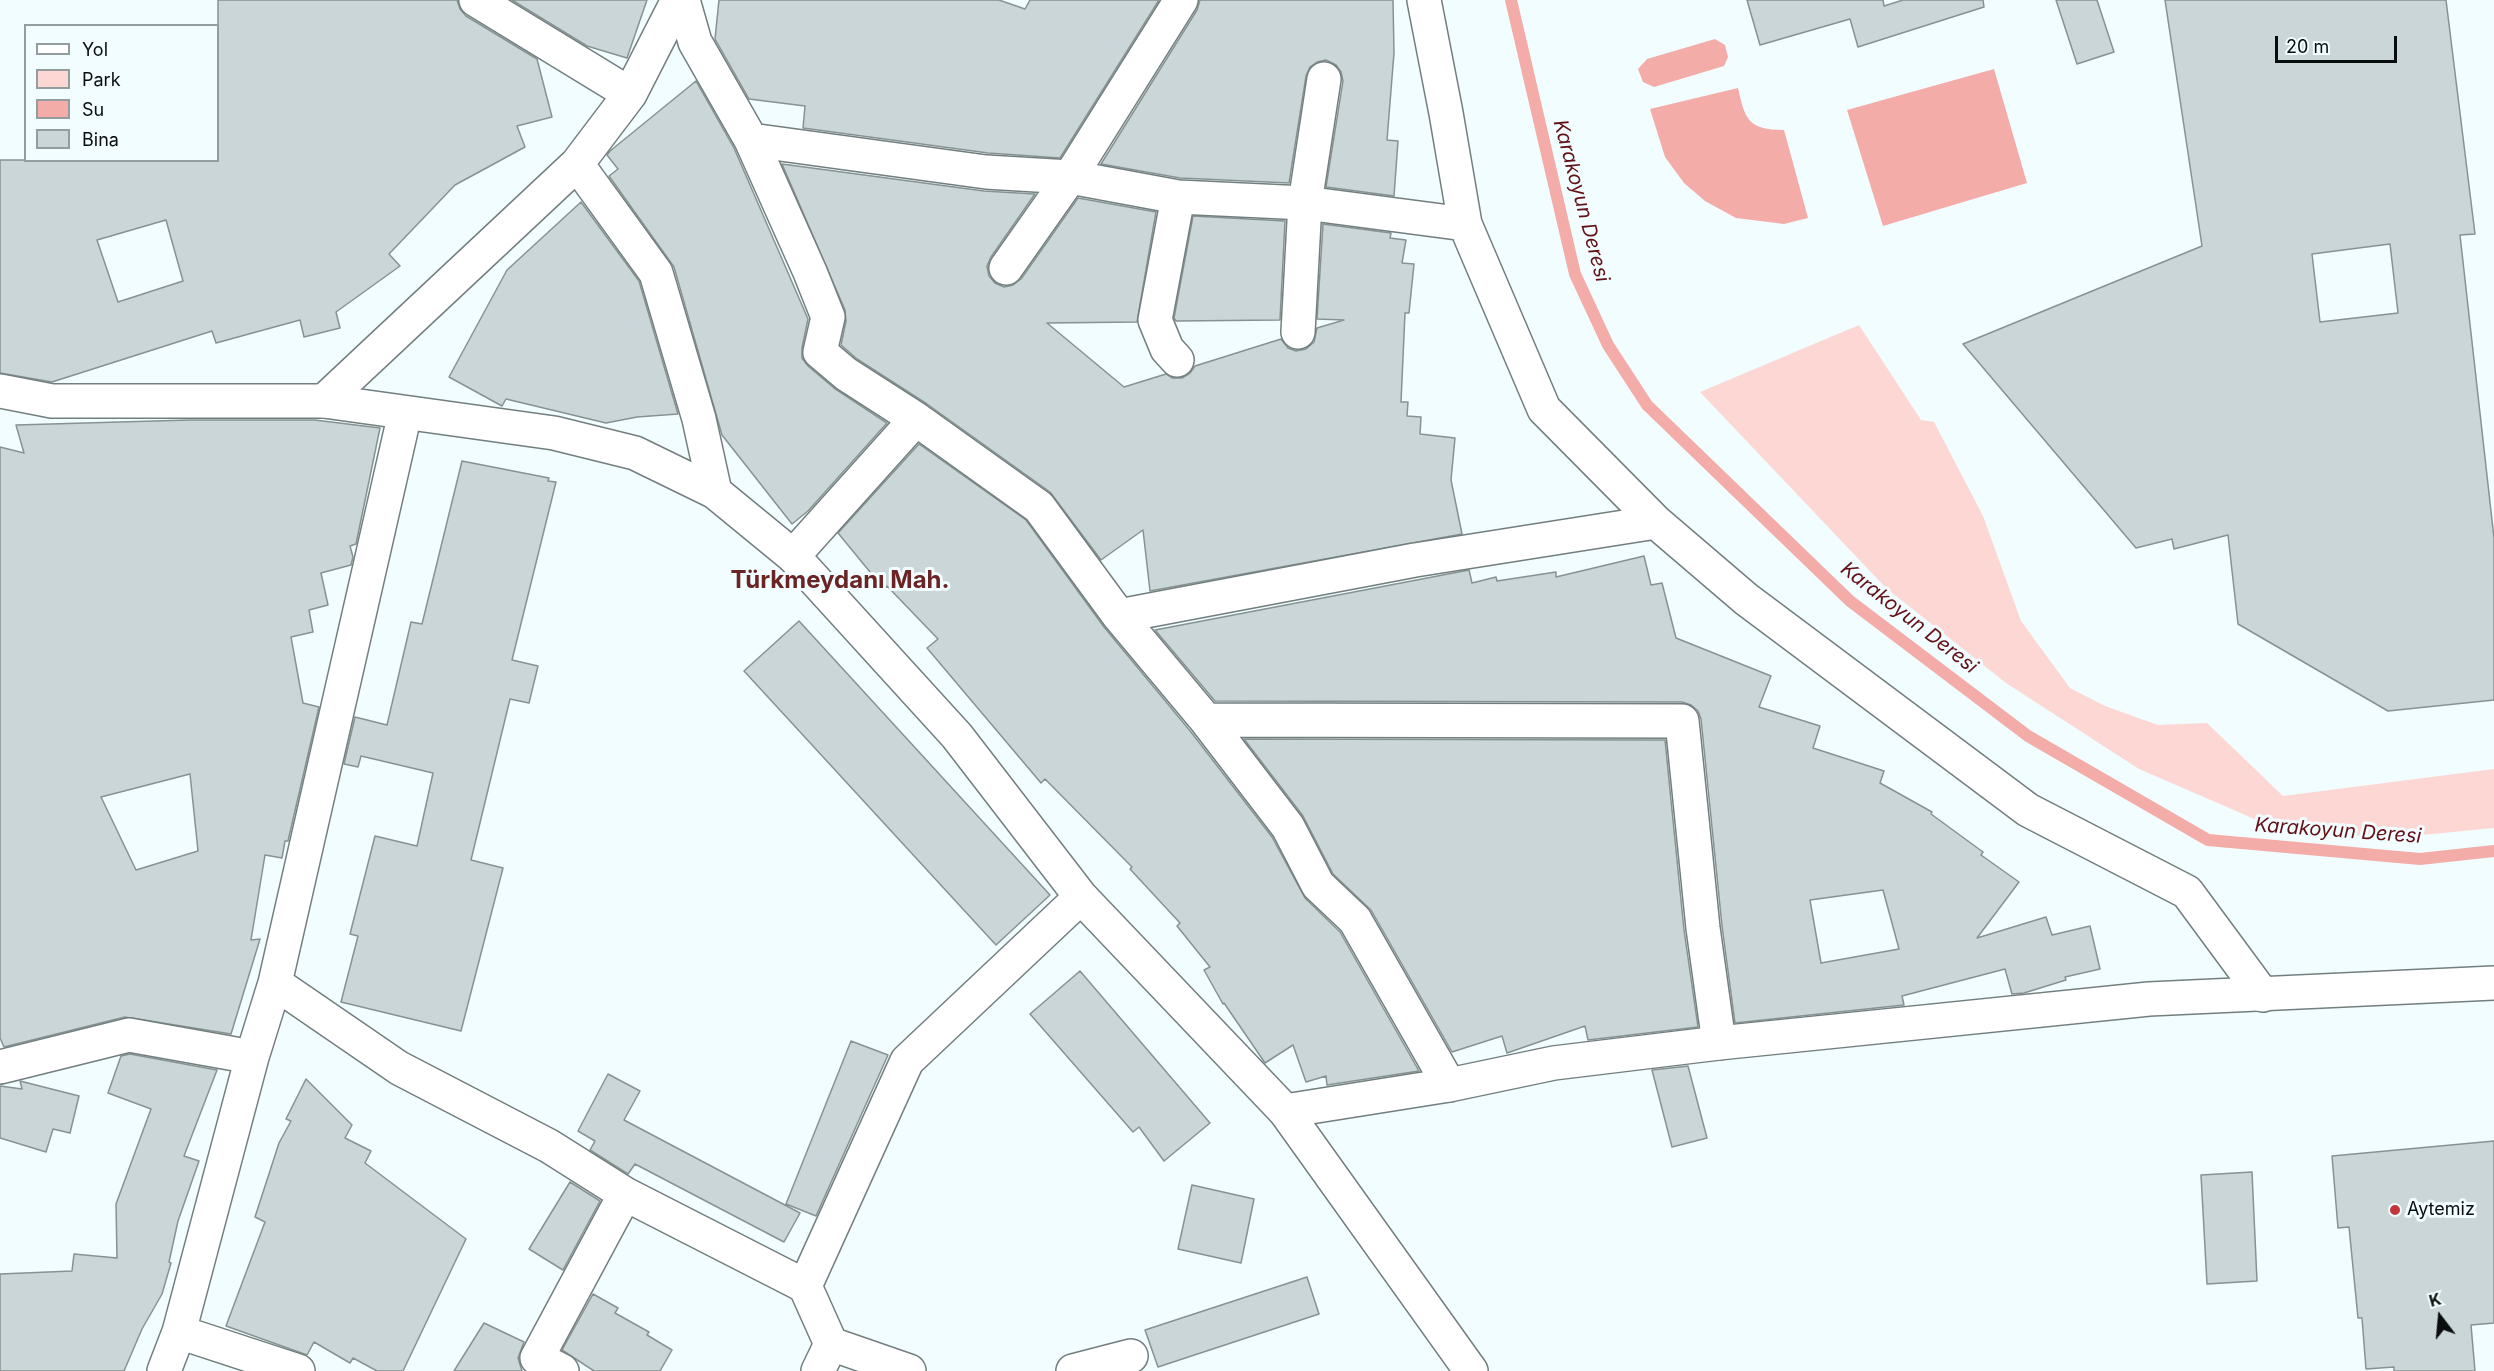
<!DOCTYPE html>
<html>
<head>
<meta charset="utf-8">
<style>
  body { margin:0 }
  #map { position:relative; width:2494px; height:1371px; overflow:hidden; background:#f1fdff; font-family:Inter,sans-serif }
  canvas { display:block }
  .legend { position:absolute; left:24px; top:24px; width:195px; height:138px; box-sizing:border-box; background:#f1fdff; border:2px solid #949d9e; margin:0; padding:8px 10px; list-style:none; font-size:18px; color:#090d0d }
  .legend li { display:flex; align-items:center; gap:12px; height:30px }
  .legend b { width:30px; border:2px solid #949d9e }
  .north { position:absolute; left:2410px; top:1287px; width:60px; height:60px; -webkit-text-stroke:4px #f1fdff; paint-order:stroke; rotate:344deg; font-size:16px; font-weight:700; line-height:24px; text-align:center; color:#090d0d }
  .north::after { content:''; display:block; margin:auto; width:21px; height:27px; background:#090d0d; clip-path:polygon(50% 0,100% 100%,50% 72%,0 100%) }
  .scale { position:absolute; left:2275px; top:36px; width:122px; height:27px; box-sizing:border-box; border:3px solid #090d0d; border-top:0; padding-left:8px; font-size:18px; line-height:21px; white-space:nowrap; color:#090d0d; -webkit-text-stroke:4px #f1fdff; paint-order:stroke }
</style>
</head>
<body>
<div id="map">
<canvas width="2494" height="1371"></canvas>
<ul class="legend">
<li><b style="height:8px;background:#fff"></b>Yol</li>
<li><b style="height:16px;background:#fcd7d4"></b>Park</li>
<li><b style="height:16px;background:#f3aca8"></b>Su</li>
<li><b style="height:16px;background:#cad6d7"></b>Bina</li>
</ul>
<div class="north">K</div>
<div class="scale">20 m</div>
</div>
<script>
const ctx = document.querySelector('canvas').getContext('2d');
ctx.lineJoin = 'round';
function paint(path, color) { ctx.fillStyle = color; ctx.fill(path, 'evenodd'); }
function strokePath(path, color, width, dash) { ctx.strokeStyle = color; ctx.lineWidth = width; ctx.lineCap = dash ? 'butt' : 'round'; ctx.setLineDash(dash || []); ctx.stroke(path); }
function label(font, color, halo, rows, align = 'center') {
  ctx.font = font + ' Inter,sans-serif'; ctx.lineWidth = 6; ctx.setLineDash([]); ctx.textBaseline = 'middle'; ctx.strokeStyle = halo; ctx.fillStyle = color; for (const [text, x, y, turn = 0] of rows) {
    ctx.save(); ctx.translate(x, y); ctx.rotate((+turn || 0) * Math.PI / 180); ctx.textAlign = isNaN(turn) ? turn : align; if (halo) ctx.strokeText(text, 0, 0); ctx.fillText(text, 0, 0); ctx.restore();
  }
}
paint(new Path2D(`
  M1859,325L1921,420L1934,422L1983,516L2021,621L2070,688L2105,706L2158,725L2207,723L2283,796L2494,769V828L2381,839L2266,824L2139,769L2006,683L1886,588L1700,392Z`), '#fcd7d4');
paint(new Path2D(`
  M1715,39L1725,45L1728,57L1724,66L1654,87L1643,82L1638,69L1647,59Z
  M1994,69L2027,183L1883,226L1847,110Z
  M1738,88C1745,119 1748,130 1784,130L1808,218L1784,224L1736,218L1705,201L1684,183L1665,157L1650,109Z`), '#f3aca8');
strokePath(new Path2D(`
  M1511,0L1575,274L1608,345L1647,405L1850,601L2028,736L2208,840L2420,859L2494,851`), '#f3aca8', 12);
const building = new Path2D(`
  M218,0H457L460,9L466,16L537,59L552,117L517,126L525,147L455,185L389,254L400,266L336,312L340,328L304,337L300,320L216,343L212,331L52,382L0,373V160H218ZM166,220L183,281L118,302L97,240Z
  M512,0H647L627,58L587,46Z
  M719,0H999L1025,9L1030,0H1159L1060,158L988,153L803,128L805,106L749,99L715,39Z
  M1200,0H1393L1394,53L1387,140L1398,141L1394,196L1326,187L1343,81L1341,72L1336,65L1326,60L1317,62L1310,67L1306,76L1289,183L1180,178L1101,164L1197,10Z
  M1747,0H1883L1884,6L1903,0H1983L1984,7L1858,47L1850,19L1760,45Z
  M2056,0H2097L2114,52L2077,64Z
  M2165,0H2446L2475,234L2460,235L2494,538V700L2388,711L2238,624L2228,535L2174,549L2172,539L2136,548L1963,344L2202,246ZM2390,244L2398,313L2320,322L2312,254Z
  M696,81L734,148L808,319L802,348V358L808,366L834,388L887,423L808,511L792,524L722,435L674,267L609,176L618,169L607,155L610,151Z
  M782,164L984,191L1035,194L991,257L987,266L989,276L995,283L1004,287L1013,285L1021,279L1078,198L1156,212L1137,322L1047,323L1124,387L1166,374L1172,378H1182L1190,373L1195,366L1281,339L1288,348L1296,351L1306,349L1314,342L1317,328L1344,320L1317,319L1323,224L1391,233L1390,238L1406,240L1402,263L1414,264L1409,313H1405L1401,402H1408L1407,416L1421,417L1420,434L1455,438L1451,480L1462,534L1150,591L1143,530L1101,560L1050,492L927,404L857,359L841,345L846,321L845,310Z
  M581,202L639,281L678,414L637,417L606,423L506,399L502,406L449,377L507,270Z
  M1193,216L1285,221L1280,320L1176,321L1174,318Z
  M189,420H315L380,428L356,544L350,546L353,557L351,565L321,573L328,605L309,610L313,632L291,637L303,703L319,707L288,841H285L282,858L265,855L251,940L260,939L231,1034L125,1017L4,1047L0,1038V447L24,453L16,425ZM190,774L198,851L136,870L101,797Z
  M919,444L1026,520L1104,627L1191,732L1272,837L1305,898L1340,932L1419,1071L1327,1085L1326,1076L1306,1082L1293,1045L1265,1063L1224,1003L1223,1004L1204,970L1210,967L1177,926L1180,923L1130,869L1132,867L1045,779L1041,783L927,648L938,639L887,586L884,589L838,533Z
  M462,461L549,478L548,481L556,482L512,660L538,666L529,703L510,699L471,860L503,868L461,1031L341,1002L358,936L350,934L375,836L417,846L433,773L361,756L358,767L344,764L355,717L387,725L411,622L422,624Z
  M1644,556L1651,585L1662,583L1676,638L1771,676L1759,707L1820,726L1813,748L1884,771L1880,783L1932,812L1931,814L1983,852L1981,855L2019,882L1977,938L2046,917L2052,935L2090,926L2100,969L2065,977L2066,980L2024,993L2012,994L2005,969L1902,996L1904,1005L1735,1023L1722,926L1701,719L1698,711L1691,705L1682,702L1215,701L1155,630L1469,570L1472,583L1496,577L1497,581L1556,572V577ZM1883,890L1899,949L1821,963L1810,900Z
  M799,621L1050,895L996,945L744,671Z
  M1244,739L1665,740L1684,930L1698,1027L1588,1040L1585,1026L1507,1053L1502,1036L1452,1052L1371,910L1333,874L1303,816Z
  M1080,971L1210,1123L1164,1161L1139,1127L1133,1132L1030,1014Z
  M851,1041L888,1055L816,1216L786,1204Z
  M130,1054L217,1070L184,1156L199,1161L178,1221L169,1262L171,1263L162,1294L142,1329L124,1371H0V1274L72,1271L74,1254L117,1258L116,1204L151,1109L108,1093L121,1056Z
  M1688,1066L1707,1138L1672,1147L1652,1070Z
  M608,1074L640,1091L624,1120L800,1213L784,1242L635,1164L628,1174L590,1150L595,1141L578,1131Z
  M306,1079L352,1125L345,1138L371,1151L365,1163L466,1239L403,1371H377L353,1358L350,1363L314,1342L307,1355L226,1326L265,1222L255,1217L279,1143L291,1121L286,1119Z
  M20,1081L79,1096L70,1133L53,1129L46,1152L0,1138V1086L22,1089Z
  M2494,1141V1323L2471,1325L2475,1371H2394V1367L2366,1369L2362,1318H2358L2349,1227L2338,1228L2332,1156Z
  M2252,1172L2257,1281L2207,1284L2201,1175Z
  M570,1182L600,1201L563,1270L529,1249Z
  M1192,1185L1254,1199L1241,1263L1178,1249Z
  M1307,1277L1319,1314L1158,1367L1145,1330Z
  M593,1294L618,1308L615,1313L649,1332L647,1335L672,1350L660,1371H594L562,1350Z
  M484,1323L524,1342L518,1358L522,1371H454Z`);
paint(building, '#cad6d7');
strokePath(building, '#879293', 1.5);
const minor = new Path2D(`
  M476,0L630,94
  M683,0L695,42L751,140L810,272L828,317L820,352L846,374L916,419L1039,507L1119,616L1206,720L1288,827L1318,885L1355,920L1449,1085
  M1424,0L1446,113L1465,224L1544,409L1656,522L1746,599L2028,810L2187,892L2263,995
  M751,140L986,172L1070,177L1178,197L1305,203L1465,224
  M577,164L656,273L699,419L715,492
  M1006,268L1070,177L1181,0
  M1298,332L1305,203L1324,79
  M1177,360L1167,349L1155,320L1178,197
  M324,401L577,164L630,94L678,0
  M793,556L916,419
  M1119,616L1415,560L1656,522
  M1206,720L1682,721L1703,928L1719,1043
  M275,983L399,1068L549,1146L625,1194L805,1286L831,1344L909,1371
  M0,1067L129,1035L252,1057
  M1285,1111L1471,1371
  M805,1286L907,1061L1081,897
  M179,1332L298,1371
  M164,1371L179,1332L252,1057L275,983L405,413
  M562,1371L537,1358L625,1194
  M818,1371L831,1344
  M1073,1371L1131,1356`);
const major = new Path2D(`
  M0,391L52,401H324L554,433L635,453L715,492L793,556L957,736L1081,897L1285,1111L1449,1085L1554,1063L1719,1043L2149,999L2494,983`);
strokePath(minor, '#737e7f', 36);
strokePath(major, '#737e7f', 36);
strokePath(minor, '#fff', 33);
strokePath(major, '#fff', 33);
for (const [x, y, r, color] of [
  [2395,1210,6,"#c5353c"]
]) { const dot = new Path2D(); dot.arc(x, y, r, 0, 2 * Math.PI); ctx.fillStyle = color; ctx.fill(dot); strokePath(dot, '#f1fdff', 2); }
label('18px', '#090d0d', '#f1fdff', [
  ["Aytemiz",2407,1210]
], 'left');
label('italic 20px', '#631117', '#f1fdff', [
  ["Karakoyun Deresi",1581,201,75],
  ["Karakoyun Deresi",1909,618,38],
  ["Karakoyun Deresi",2338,831,4]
]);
label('bold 24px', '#6a2425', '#f1fdff', [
  ["Türkmeydanı Mah.",840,581]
]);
</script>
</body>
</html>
